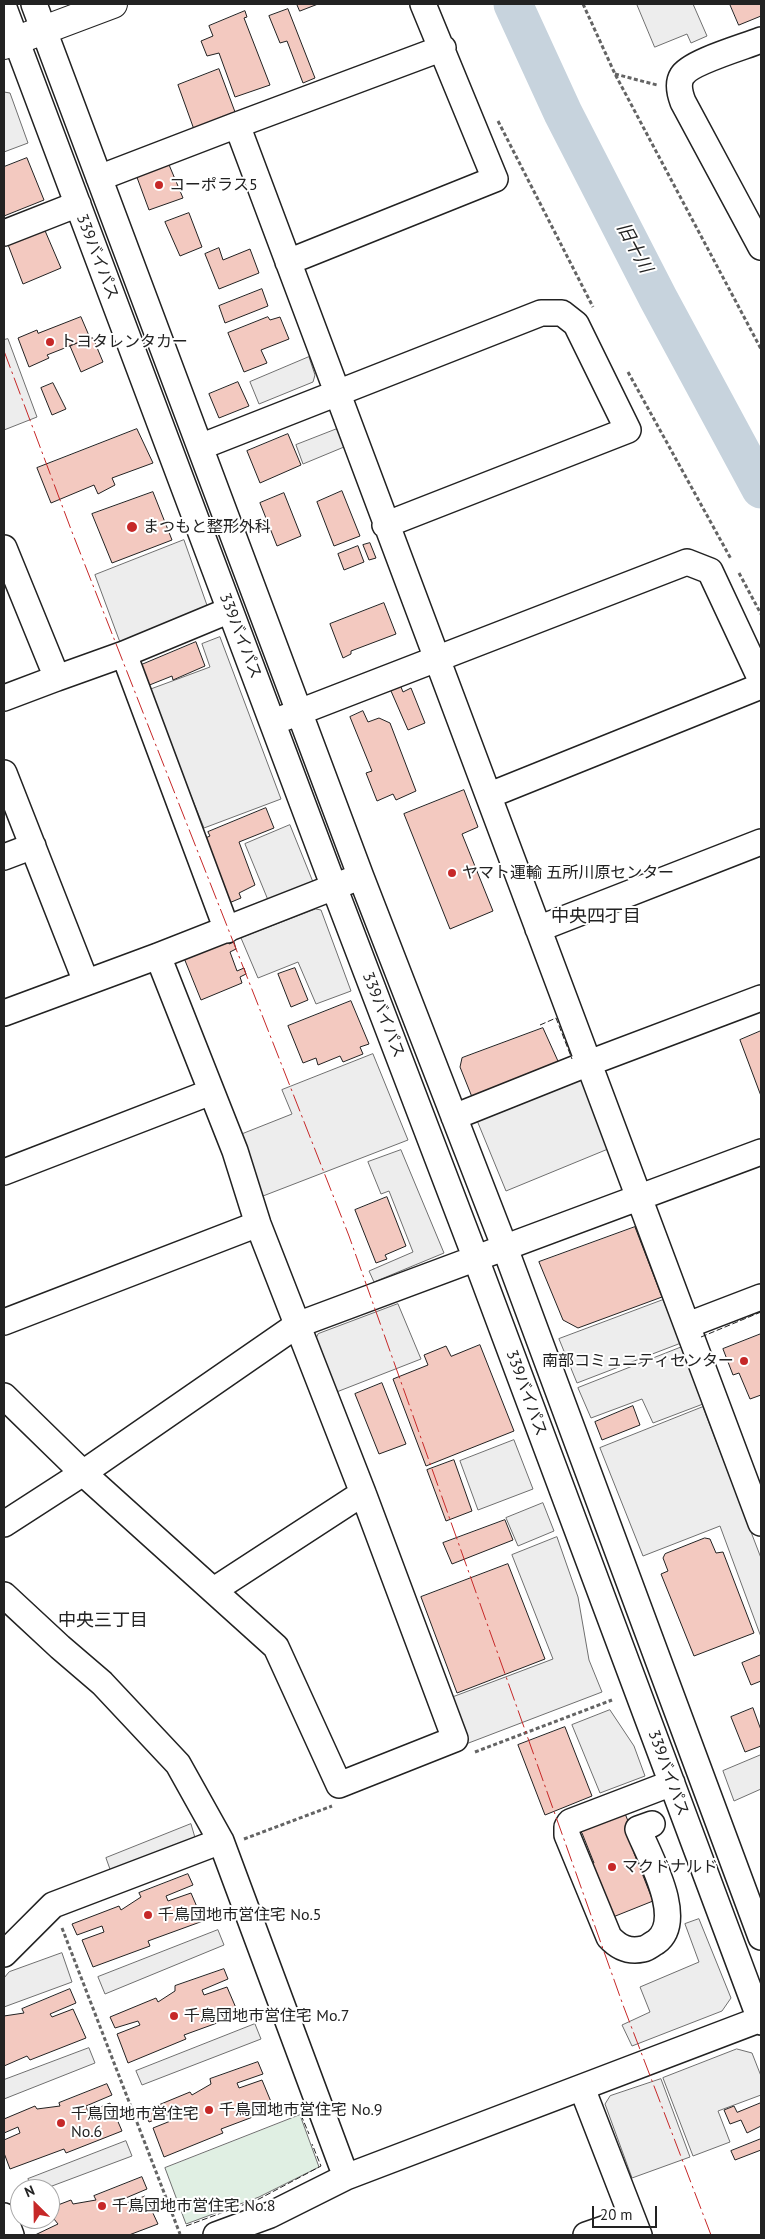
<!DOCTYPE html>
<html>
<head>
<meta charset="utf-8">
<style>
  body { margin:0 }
  #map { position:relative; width:765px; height:2239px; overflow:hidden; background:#fff; font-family:"PT Sans",sans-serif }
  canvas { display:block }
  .frame { position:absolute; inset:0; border:5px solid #222; pointer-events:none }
  .north { position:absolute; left:10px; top:2179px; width:50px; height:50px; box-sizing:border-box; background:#fff; border:1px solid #a7a7a7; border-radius:50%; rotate:337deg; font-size:14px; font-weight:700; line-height:20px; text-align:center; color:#222 }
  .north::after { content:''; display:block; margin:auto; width:18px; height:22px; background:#c62828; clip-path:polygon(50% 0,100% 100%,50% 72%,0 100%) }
  .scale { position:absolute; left:592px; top:2206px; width:65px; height:22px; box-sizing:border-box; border:2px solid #222; border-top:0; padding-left:6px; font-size:15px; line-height:18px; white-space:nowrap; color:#222; -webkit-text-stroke:4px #fff; paint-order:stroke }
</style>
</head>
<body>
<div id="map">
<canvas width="765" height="2239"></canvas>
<div class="frame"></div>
<div class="north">N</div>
<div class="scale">20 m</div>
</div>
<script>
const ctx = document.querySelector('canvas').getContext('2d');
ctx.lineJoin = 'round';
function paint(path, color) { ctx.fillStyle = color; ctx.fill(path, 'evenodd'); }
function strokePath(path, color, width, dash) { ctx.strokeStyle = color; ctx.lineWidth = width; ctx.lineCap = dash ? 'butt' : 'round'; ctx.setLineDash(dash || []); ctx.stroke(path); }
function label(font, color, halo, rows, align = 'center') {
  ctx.font = font + ' "PT Sans","Noto Sans JP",sans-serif'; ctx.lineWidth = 4; ctx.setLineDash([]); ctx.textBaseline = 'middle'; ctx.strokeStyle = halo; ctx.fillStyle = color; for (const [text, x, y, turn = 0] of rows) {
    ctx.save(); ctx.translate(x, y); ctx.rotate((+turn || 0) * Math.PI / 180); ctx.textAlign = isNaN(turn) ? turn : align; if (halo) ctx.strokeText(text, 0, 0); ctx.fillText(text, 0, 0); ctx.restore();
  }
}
const green = new Path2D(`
  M300,2115L319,2167L259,2197L186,2224L165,2168Z`);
paint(green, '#e0efe3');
strokePath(green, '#6f6f6f', 1);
const parking = new Path2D(`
  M637,4H693L707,36L691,43L687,34L655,47Z
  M4,92L10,93L28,143L4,152Z
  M8,339L37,417L4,430V340Z
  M309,357L315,375L313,382L259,404L250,382Z
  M337,429L344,447L303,464L296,445Z
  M184,540L209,611L121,645L95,575Z
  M220,637L281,799L204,828L148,690L210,667L202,644Z
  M290,825L313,882L268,900L245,844Z
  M316,909L321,910L351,991L316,1004L298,962L258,978L241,938Z
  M373,1054L408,1140L263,1196L239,1135L292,1114L282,1090Z
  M580,1076L608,1149L506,1191L476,1118Z
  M401,1150L444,1253L374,1282L369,1271L413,1252L389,1191L381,1194L368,1162Z
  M663,1300L681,1343L577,1383L559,1339Z
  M398,1304L421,1359L334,1393L314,1343L318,1334Z
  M682,1347L703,1404L653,1423L642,1399L591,1418L578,1388Z
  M703,1407L761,1558V1637L720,1526L643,1556L600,1448Z
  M514,1440L533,1489L478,1510L460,1461Z
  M543,1503L554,1531L518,1546L506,1518Z
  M557,1537L578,1597L589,1660L602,1692L466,1744L447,1699L553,1659L512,1555Z
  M610,1710L634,1746L645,1776L600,1793L572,1725Z
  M761,1755V1789L734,1801L723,1771Z
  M191,1824L196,1841L111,1872L106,1858Z
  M699,1919L731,1998L722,2011L632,2046L622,2025L650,2012L640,1987L699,1962L685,1924Z
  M218,1930L224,1945L105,1994L98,1977Z
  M62,1953L72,1982L4,2007V1978L9,1972Z
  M255,2024L261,2039L142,2085L136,2071Z
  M89,2048L95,2063L4,2099V2080Z
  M737,2049L752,2053L761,2076V2095L718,2111L730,2142L693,2156L663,2078Z
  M661,2079L690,2157L632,2178L605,2104L610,2096Z
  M126,2141L132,2156L44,2189H33L28,2179Z`);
paint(parking, '#ededed');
strokePath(parking, '#6f6f6f', 1);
strokePath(new Path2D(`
  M513,4L563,113L658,298L761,489`), '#c7d3dd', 39);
const building = new Path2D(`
  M297,4H318L300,11Z
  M730,4H761V16L739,25Z
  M288,9L315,78L303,83L287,41L280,43L269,16Z
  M245,11L247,17L244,18L270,85L235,97L219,53L207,56L201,41L213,36L209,26Z
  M219,69L238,120L196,135L178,85Z
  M27,158L44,200L4,216V167Z
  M167,160L183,198L149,210L135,172Z
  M189,213L202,247L180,256L165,222Z
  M43,226L61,268L23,284L7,242Z
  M219,248L223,260L250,249L259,273L219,289L205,254Z
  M262,289L268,306L225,323L219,306Z
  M81,317L90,338L47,355L49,358L29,367L18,338L37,330L38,333Z
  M268,317L270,320L280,317L289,339L261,350L267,363L244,372L228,333Z
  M90,338H93L103,362L81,372L70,346Z
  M238,382L249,406L219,418L209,394Z
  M53,383L66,409L52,415L41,388Z
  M137,429L153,463L112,478L115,485L98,494L94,485L51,503L37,468Z
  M288,434L301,465L260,483L247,451Z
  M342,491L360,536L334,546L317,502Z
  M153,492L172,540L112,563L92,514Z
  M284,493L301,536L277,546L260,503Z
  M370,543L376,558L369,560L363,545Z
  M358,546L364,562L344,570L338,554Z
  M384,603L396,634L351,651V654L343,658L330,624Z
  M196,642L205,666L173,680L172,676L147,686L139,666Z
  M401,687L403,692L411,688L425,723L408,730L391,691Z
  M363,711L368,722L379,718L390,723L416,791L396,800L393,794L377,801L366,773L372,771L350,717Z
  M464,790L478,827L462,834L493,911L450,929L404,814Z
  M266,808L274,828L239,842L255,885L239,893L241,898L229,903L203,839L210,836L208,832Z
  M228,940L229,944L234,942L236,949L230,952L237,971L244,968L246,974L240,977L242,983L201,1000L184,958Z
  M295,968L308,1000L291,1007L278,974Z
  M351,1001L369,1044L360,1047L363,1054L343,1062L340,1056L318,1065L316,1058L303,1063L288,1026Z
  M543,1028L562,1070L472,1097L460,1067L462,1058Z
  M761,1031V1096L740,1040Z
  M387,1197L406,1246L385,1255L387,1259L376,1263L355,1210Z
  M635,1227L662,1297L578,1328L563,1320L539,1262Z
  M761,1334V1395L750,1399L739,1373L733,1375L723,1349Z
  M480,1345L514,1431L426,1466L393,1379L428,1365L424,1355L446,1346L451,1356Z
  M382,1383L406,1444L379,1454L355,1394Z
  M633,1406L640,1425L602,1440L595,1422Z
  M454,1460L472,1511L446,1521L427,1470Z
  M505,1520L513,1540L452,1564L443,1543Z
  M705,1538L710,1539L716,1553L723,1552L754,1633L694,1656L661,1574L668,1571L663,1558L665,1554Z
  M508,1564L545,1659L457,1693L421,1597Z
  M761,1655V1681L751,1685L742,1663Z
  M753,1708L761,1730V1746L745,1752L731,1717Z
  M565,1727L592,1796L545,1815L518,1745Z
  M624,1811L640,1851L634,1853L653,1901L613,1917L576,1870L594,1863L582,1833L578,1829Z
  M188,1874L193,1885L166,1896L168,1901L191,1893L203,1921L148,1941L150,1946L93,1967L82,1940L104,1932L102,1926L77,1935L72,1924L119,1906L121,1910L141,1897L139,1893Z
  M224,1969L228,1979L202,1990L204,1995L227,1987L239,2015L184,2035L186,2039L128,2063L117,2034L140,2025L138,2021L115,2028L110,2017L156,1998L158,2002L175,1991V1986Z
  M70,1989L76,2003L50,2014L52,2017L73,2009L86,2038L30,2060L27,2056L4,2066V2016L24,2013L22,2009Z
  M258,2062L263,2074L237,2083L239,2088L262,2080L274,2109L221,2129L223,2133L164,2157L153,2128L178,2118L175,2112L149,2122L144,2111L190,2092L192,2095L211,2084L210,2079Z
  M107,2084L112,2095L86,2106L88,2112L110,2103L122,2131L66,2153L64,2149L10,2169L4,2153V2140L20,2133L18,2127L4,2133V2119L35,2106L37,2109L60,2106L59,2103Z
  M761,2103V2126L747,2133L741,2120L730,2124L724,2110L734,2106L737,2112Z
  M761,2139V2150L735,2160L731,2151Z
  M142,2177L147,2189L121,2200L124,2204L145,2196L158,2224L129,2235H35L58,2224L54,2219L31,2228L27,2219H50V2208L71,2200L73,2204L96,2200L94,2196Z`);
paint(building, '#f3c9c0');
strokePath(building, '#222', 1);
const minor = new Path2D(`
  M34,4L361,877L505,1248L761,1937
  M4,8L334,887L476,1259L761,2022
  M761,40C744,47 690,62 682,76C677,84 680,94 683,102L761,247
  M443,48L237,125C411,591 588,1056 761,1523
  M99,178L237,125
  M4,233L78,204
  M288,262L495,179L423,4
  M200,447L541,313H562L576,324L628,430L385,525
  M4,548L57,678L4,698
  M124,654L227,930
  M57,678L124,654L230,610
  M284,718L687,562L710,571L761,680
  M4,773L86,982
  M490,795L761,686
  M4,857L33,846
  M538,929L761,842
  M4,1013L158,956L349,881
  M454,1117L589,1063L761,998
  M4,1172L211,1092
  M4,1322L258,1224
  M688,1325L761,1297
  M4,1396L83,1473L276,1647L339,1785L455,1739L363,1493L258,1224L235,1151L158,956
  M4,1524L83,1473L297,1325L761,1152
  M214,1590L363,1493
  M4,1595L60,1647L102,1683L178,1764L221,1841L346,2177
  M652,1824L638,1829C649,1856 686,1920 656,1942C652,1944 648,1948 643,1949C629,1952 619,1948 609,1937L567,1835V1827L570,1822L672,1783
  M4,1954L53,1905L221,1841
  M582,2088L639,2235
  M4,2216L11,2235
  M216,2235L270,2215L346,2177L761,2019
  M586,2235L632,2219`);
const major = new Path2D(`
  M4,45L113,4`);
strokePath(minor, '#222', 28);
strokePath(major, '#222', 30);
strokePath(new Path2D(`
  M583,4L615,74L761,349
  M615,74L657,85
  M498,121L593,307
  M628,372L731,559
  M739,573L761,614
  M475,1752L612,1700
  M244,1839L332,1806
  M62,1928L180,2234`), '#646464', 3, [4, 2.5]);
strokePath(minor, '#fff', 25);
strokePath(major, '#fff', 28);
strokePath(new Path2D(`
  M540,1025L556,1018L572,1059
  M701,1337L761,1312
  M301,2115L309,2134
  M186,2226L259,2199L321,2166L312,2144`), '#222', 1, [6, 2.5]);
strokePath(new Path2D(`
  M4,351L72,532L349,1236L623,2005L711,2235`), '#c62828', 1, [18, 4, 2.5, 4]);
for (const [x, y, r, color] of [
  [159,185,5,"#c62828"],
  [50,342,5,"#c62828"],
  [132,527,6,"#c62828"],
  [452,873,5,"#c62828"],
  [744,1361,5,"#c62828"],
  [612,1867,5,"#c62828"],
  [148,1915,5,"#c62828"],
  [174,2016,5,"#c62828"],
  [209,2110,5,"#c62828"],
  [61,2123,5,"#c62828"],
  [102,2206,5,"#c62828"]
]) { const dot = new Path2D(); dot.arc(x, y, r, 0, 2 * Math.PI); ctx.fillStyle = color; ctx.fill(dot); strokePath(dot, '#fff', 2); }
label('16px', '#222', '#fff', [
  ["コーポラス5",169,185],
  ["トヨタレンタカー",60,342],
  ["まつもと整形外科",143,527],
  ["ヤマト運輸 五所川原センター",462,873],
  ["南部コミュニティセンター",734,1361,"right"],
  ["マクドナルド",622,1867],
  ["千鳥団地市営住宅 No.5",158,1915],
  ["千鳥団地市営住宅 Mo.7",184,2016],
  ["千鳥団地市営住宅 No.9",219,2110],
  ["千鳥団地市営住宅",71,2114],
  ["No.6",71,2132],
  ["千鳥団地市営住宅 No.8",112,2206]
], 'left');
label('16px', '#222', '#fff', [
  ["339バイパス",97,257,69],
  ["339バイパス",240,636,69],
  ["339バイパス",383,1015,69],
  ["339バイパス",526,1393,70],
  ["339バイパス",668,1773,70]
]);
label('italic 18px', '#222', '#fff', [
  ["旧十川",634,248,62]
]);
label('18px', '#222', '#fff', [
  ["中央四丁目",596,917],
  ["中央三丁目",103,1621]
]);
</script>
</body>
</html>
